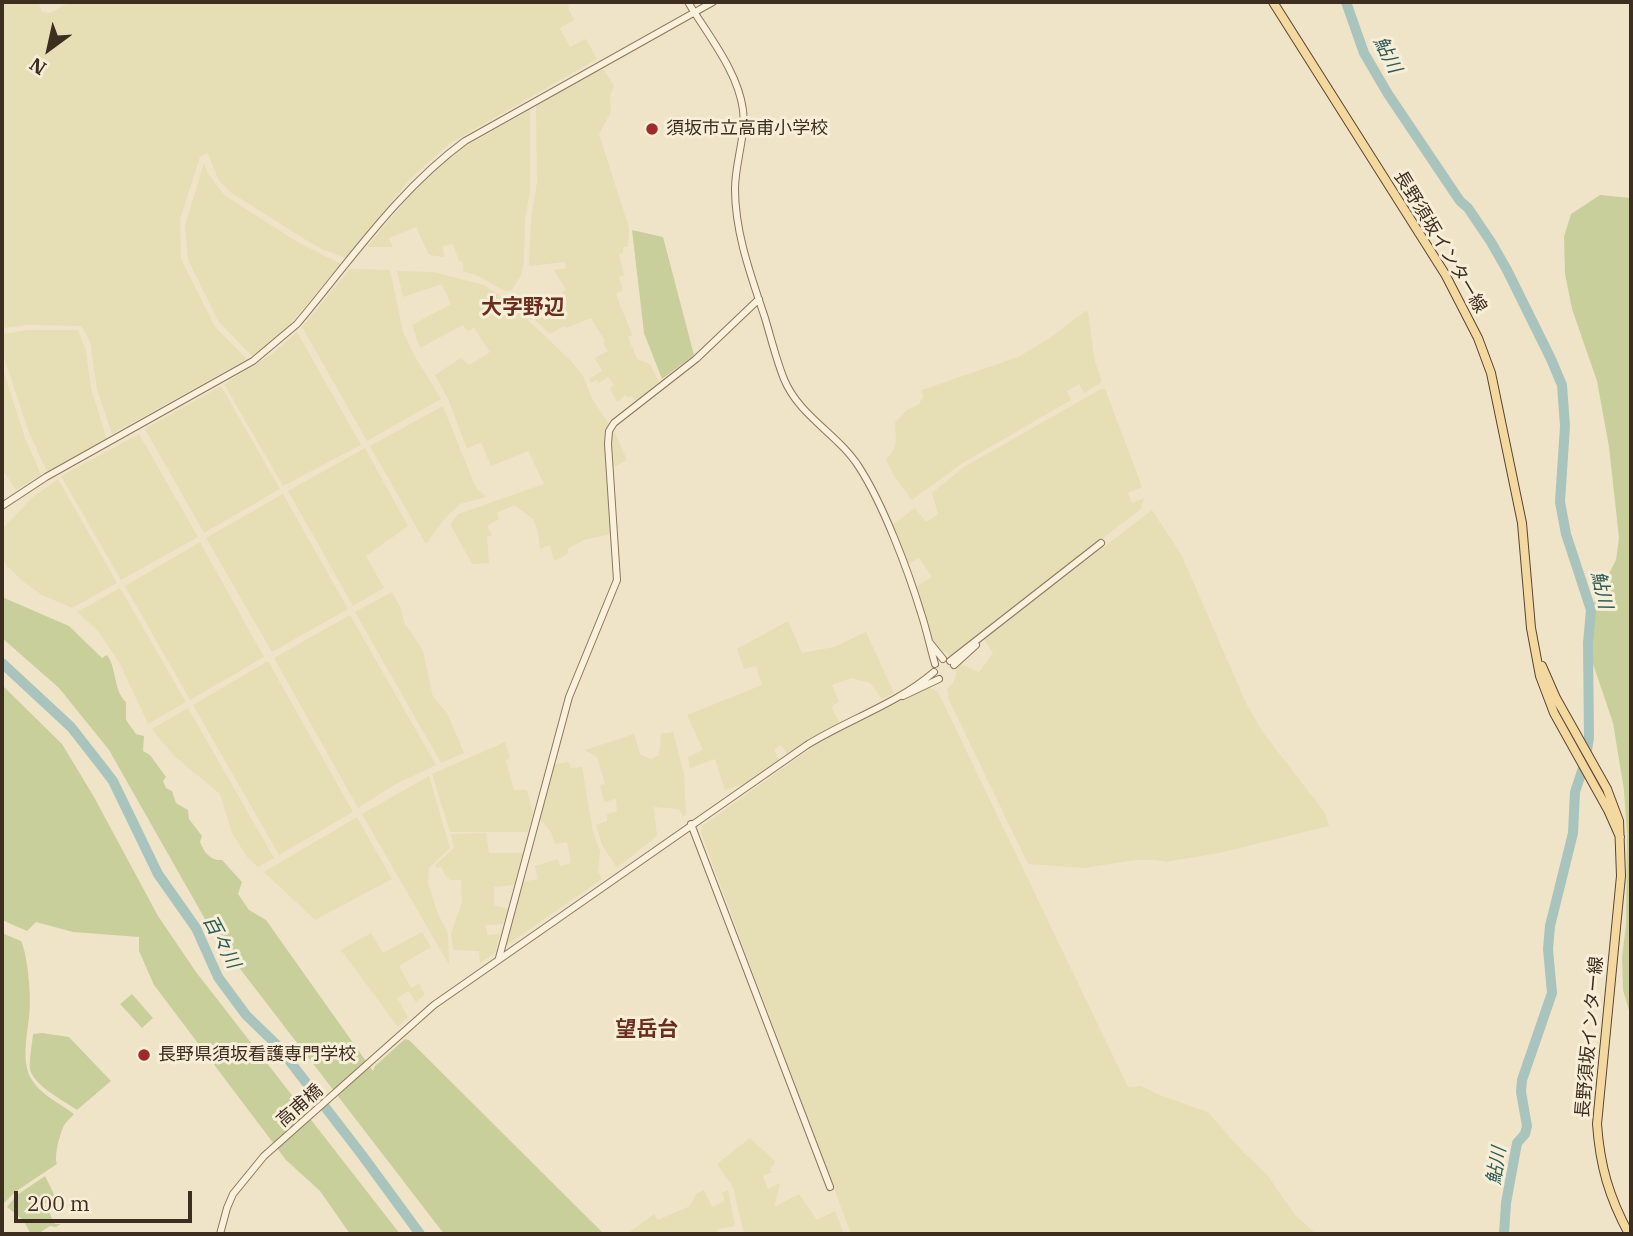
<!DOCTYPE html>
<html>
<head>
<meta charset="utf-8">
<style>
  body { margin:0 }
  #map { position:relative; width:1633px; height:1236px; overflow:hidden; background:#f0e4c8; font-family:"IBM Plex Serif",serif }
  canvas { display:block }
  .frame { position:absolute; inset:0; border:4px solid #3d2e20; pointer-events:none }
  .north { position:absolute; left:14px; top:14px; width:70px; height:70px; -webkit-text-stroke:5px #f7eed8; paint-order:stroke; rotate:213deg; font-size:19px; font-weight:700; line-height:28px; text-align:center; color:#3d2e20 }
  .north::after { content:''; display:block; margin:auto; width:24px; height:32px; background:#3d2e20; clip-path:polygon(50% 0,100% 100%,50% 72%,0 100%) }
  .scale { position:absolute; left:14px; top:1191px; width:178px; height:32px; box-sizing:border-box; border:4px solid #3d2e20; border-top:0; padding-left:9px; font-size:21px; line-height:24px; white-space:nowrap; color:#3d2e20; -webkit-text-stroke:5px #f7eed8; paint-order:stroke }
</style>
</head>
<body>
<div id="map">
<canvas width="1633" height="1236"></canvas>
<div class="frame"></div>
<div class="north">N</div>
<div class="scale">200 m</div>
</div>
<script>
const ctx = document.querySelector('canvas').getContext('2d');
ctx.lineJoin = 'round';
function paint(path, color) { ctx.fillStyle = color; ctx.fill(path, 'evenodd'); }
function strokePath(path, color, width, dash) { ctx.strokeStyle = color; ctx.lineWidth = width; ctx.lineCap = dash ? 'butt' : 'round'; ctx.setLineDash(dash || []); ctx.stroke(path); }
function label(font, color, halo, rows, align = 'center') {
  ctx.font = font + ' "IBM Plex Serif","Noto Sans JP",serif'; ctx.lineWidth = 6; ctx.setLineDash([]); ctx.textBaseline = 'middle'; ctx.strokeStyle = halo; ctx.fillStyle = color; for (const [text, x, y, turn = 0] of rows) {
    ctx.save(); ctx.translate(x, y); ctx.rotate((+turn || 0) * Math.PI / 180); ctx.textAlign = isNaN(turn) ? turn : align; if (halo) ctx.strokeText(text, 0, 0); ctx.fillText(text, 0, 0); ctx.restore();
  }
}
paint(new Path2D(`
  M2,2H38L42,12L50,13L70,2H568L569,10L574,20L560,28L570,47L586,39L597,59L450,143L410,179L346,258L322,249L306,240L230,192L218,179L208,153L200,157L180,219L181,259L215,327L247,359L112,434L97,389L90,341L81,326L28,325L2,328Z
  M604,70L614,86L610,96L611,112L599,134L629,228L628,247H623V253L619,254L624,275L619,277L623,290L616,294L632,335L628,337L637,359L650,364L659,382L636,401L631,396L628,398L626,395L617,402L610,388L614,385L608,377L599,383L597,380L591,383L589,379L602,371L595,358L608,351L603,343L605,341L591,318L566,328L564,326L550,334L534,319L551,312L549,307L565,299L562,292L566,290L554,270L566,268L565,262L529,266L531,219L537,182L536,106L597,71Z
  M530,110V191L525,219L524,261L521,275L512,290L505,291L478,276L463,271V262L459,261L453,244L443,246L444,257L429,255L416,227L389,238L393,247H367L415,189L439,166L466,146Z
  M204,163L207,172L224,195L299,243L341,264L290,324L273,341L252,356L218,321L188,260L185,225Z
  M350,269L390,270L403,332L414,355L441,399L367,441L302,327Z
  M397,271L434,272L484,285L508,301L570,360L583,376L592,399L614,431L627,460L606,471L611,534L584,540L567,549L569,553L554,561L550,545L540,549L538,532L533,519L514,505L497,513L499,519L487,526L492,535L487,537L489,563L472,564L450,524L458,514L544,484L528,451L491,466L481,442L467,449L448,399L435,375L461,358L469,365L490,352L474,328L467,331L463,325L420,348L412,325L451,304L442,284L403,297Z
  M1085,311L1088,312L1095,362L1102,382L1084,393L1079,384L1067,391L1071,400L961,464L912,500L894,476L886,459L892,453L896,441L895,423L907,410L919,404L923,397L922,390L1018,357L1050,338Z
  M28,330H78L86,351L91,389L107,439L47,472L28,430L2,351V334Z
  M297,332L361,445L283,486L224,384L272,354Z
  M2,366L25,438L41,475L16,490L5,473L2,474Z
  M221,386L280,489L204,533L145,429Z
  M1101,389H1105L1142,487L1128,493L1132,503L1144,498L1141,509L950,656L945,652L934,650L917,586L932,577L919,558L908,564L892,525L915,508L926,522L938,514L932,493L964,467Z
  M443,406L475,486L486,497L460,504L446,517L426,544L370,446Z
  M139,434L198,537L121,580L61,476Z
  M365,448L408,526L366,556L384,588L353,606L288,491Z
  M58,479L117,583L72,608L42,595L25,583L7,566L2,556V529L33,497Z
  M283,494L348,609L272,652L206,538Z
  M1152,510L1181,554L1246,703L1262,731L1325,813L1329,826L1219,853L1166,862L1155,860H1135L1084,868L1028,864L949,700L947,689L953,683L956,675V662L979,672L993,653L984,639Z
  M200,542L264,657L190,700L125,586Z
  M120,588L186,702L148,724L120,664L99,632L77,612Z
  M392,592L401,609L404,622L423,651L433,697L447,713L464,753L441,763L355,612Z
  M350,615L436,765L394,785L358,808L274,658Z
  M788,621L802,653L834,647L866,632L894,693L882,699L870,683L851,678L832,685L839,702L831,706L839,722L788,755L781,745L774,750L780,760L745,784L725,790L715,759L690,768L688,757L703,750L687,715L762,685L756,666L744,669L737,649Z
  M268,661L353,812L279,855L193,705Z
  M923,684L938,692L1128,1087L1141,1086L1162,1096L1208,1112L1242,1151L1268,1176L1295,1215L1314,1232L1311,1234H851L701,833L702,826L821,741Z
  M188,708L274,858L258,867L247,857L232,833L220,794L173,755L152,729Z
  M673,732L684,774L686,814L683,817L679,809L654,807L657,836L617,868L602,845L596,825L607,821V814L617,811L616,799L604,802L600,785L605,784L597,757L585,750L634,734L640,754L651,759L659,755L661,734Z
  M505,742L510,758L506,761L514,790H527L533,813L528,832H450L432,774Z
  M569,762L571,768L582,767L593,832L600,851L598,872L602,879L507,945L506,943L522,882L538,879L535,866L558,859L560,866L571,863L567,842L555,844L551,832L539,818L554,764Z
  M429,776L450,848L429,868L428,883L438,914L448,933L449,965L362,814Z
  M357,817L392,879L315,920L264,872Z
  M486,833L489,853H523L514,885L494,887V905L508,909L503,924L486,925L487,935L500,934L495,953L480,963L479,951L453,950L451,934L462,902L461,880H450L444,874L442,867L436,868L435,865L454,848L451,834Z
  M422,932L431,947L399,966L411,988L419,984L425,994L416,1002L408,991L397,998L408,1017L398,1027L341,950L371,933L383,953Z
  M750,1138L775,1161L774,1165L770,1169L772,1172L763,1176L768,1189L780,1183L774,1207L799,1194L817,1220L835,1211L844,1234H744L733,1187L717,1164Z
  M704,1190L712,1207L725,1201L722,1193L728,1190L735,1226L717,1229L718,1234H627L654,1214L658,1220L690,1206L696,1194Z`), '#e6deb5');
paint(new Path2D(`
  M1600,195L1631,198V1017L1623,990L1622,957L1626,925L1627,834L1624,790L1613,723L1588,649V614L1616,560L1619,538L1609,447L1597,381L1572,309L1565,274L1564,237L1571,214Z
  M632,230L663,237L694,355L662,379L644,333Z
  M2,597L69,626L102,658L107,655C117,668 113,690 126,702V720L136,734L144,736L143,751L150,755L166,777L163,781L166,788L172,791L176,803L188,810L189,819L202,836L200,842C204,852 210,861 222,860L242,882L238,894L249,910L266,920L373,1071L375,1066L405,1039L409,1040L604,1234H444L214,935L109,750L59,688L2,638Z
  M2,685L62,744L94,797L158,916L196,972L400,1234H350L320,1191L286,1160L154,985L139,951V937L73,932L36,922L27,931L2,920Z
  M2,933L21,941C28,955 32,1001 29,1017C27,1035 21,1064 32,1080C41,1095 61,1104 74,1114C71,1118 64,1123 63,1128C59,1137 54,1157 57,1164L15,1192L2,1205Z
  M132,994L153,1018L142,1028L120,1004Z
  M42,1033L69,1037L111,1081L77,1110C64,1101 33,1085 30,1069C29,1059 32,1045 33,1034Z
  M45,1176L55,1196L45,1204L55,1224H61L56,1227L50,1226L38,1234H31L23,1220L7,1207L17,1195Z`), '#c9cf9b');
strokePath(new Path2D(`
  M1346,2L1364,53L1388,94L1460,201L1468,208L1491,242L1507,270L1551,359L1562,385L1565,426L1560,502L1566,534L1591,610L1588,643L1589,738L1585,762L1575,792L1573,833L1550,926L1548,949L1552,993L1522,1080L1521,1092L1527,1126L1525,1134L1517,1143L1506,1203L1504,1234
  M2,663L71,727L100,764L113,781L158,874L196,928L218,977L246,1015L278,1046L362,1155L420,1234`), '#a9c4bc', 10);
const minor = new Path2D(`
  M688,2C707,34 738,71 743,110C746,136 735,163 735,189C735,233 751,276 765,318C771,338 776,359 784,379C799,416 838,434 859,467C883,504 908,570 921,613C927,631 930,647 935,664
  M2,506L46,477L253,361L297,324C350,261 398,190 465,141L713,2
  M930,643L943,659
  M950,661L1101,543
  M954,665L976,645
  M903,696L939,679
  M691,824L830,1187
  M499,958L569,697L617,580L608,444L609,431L614,423L696,359L759,299
  M220,1234L227,1208L233,1194L264,1156L434,1005L807,745C847,720 897,704 934,672`);
const major = new Path2D(`
  M1273,2L1445,274L1478,338L1491,373L1522,523L1531,628L1540,676L1554,713L1608,810L1620,837
  M1542,666L1556,698L1607,789L1619,821L1621,876L1597,1124C1600,1166 1609,1197 1629,1234`);
strokePath(minor, '#8d765c', 8);
strokePath(major, '#5b4430', 10);
strokePath(minor, '#faf1dc', 6);
strokePath(major, '#f3d9a0', 8);
for (const [x, y, r, color] of [
  [652,129,7,"#9e2a2b"],
  [144,1055,7,"#9e2a2b"]
]) { const dot = new Path2D(); dot.arc(x, y, r, 0, 2 * Math.PI); ctx.fillStyle = color; ctx.fill(dot); strokePath(dot, '#f7eed8', 2.5); }
label('18px', '#3d2e20', '#f7eed8', [
  ["須坂市立高甫小学校",666,129],
  ["長野県須坂看護専門学校",158,1055]
], 'left');
label('18px', '#3d2e20', '#f7eed8', [
  ["長野須坂インター線",1440,242,59],
  ["長野須坂インター線",1590,1037,-85],
  ["高甫橋",300,1106,-41]
]);
label('italic 19px', '#2f5d5a', '#f7eed8', [
  ["鮎川",1387,55,63],
  ["鮎川",1601,590,77],
  ["百々川",221,942,62],
  ["鮎川",1497,1166,-81]
]);
label('bold 21px', '#6b2e1e', '#f7eed8', [
  ["大字野辺",523,308],
  ["望岳台",647,1030]
]);
</script>
</body>
</html>
